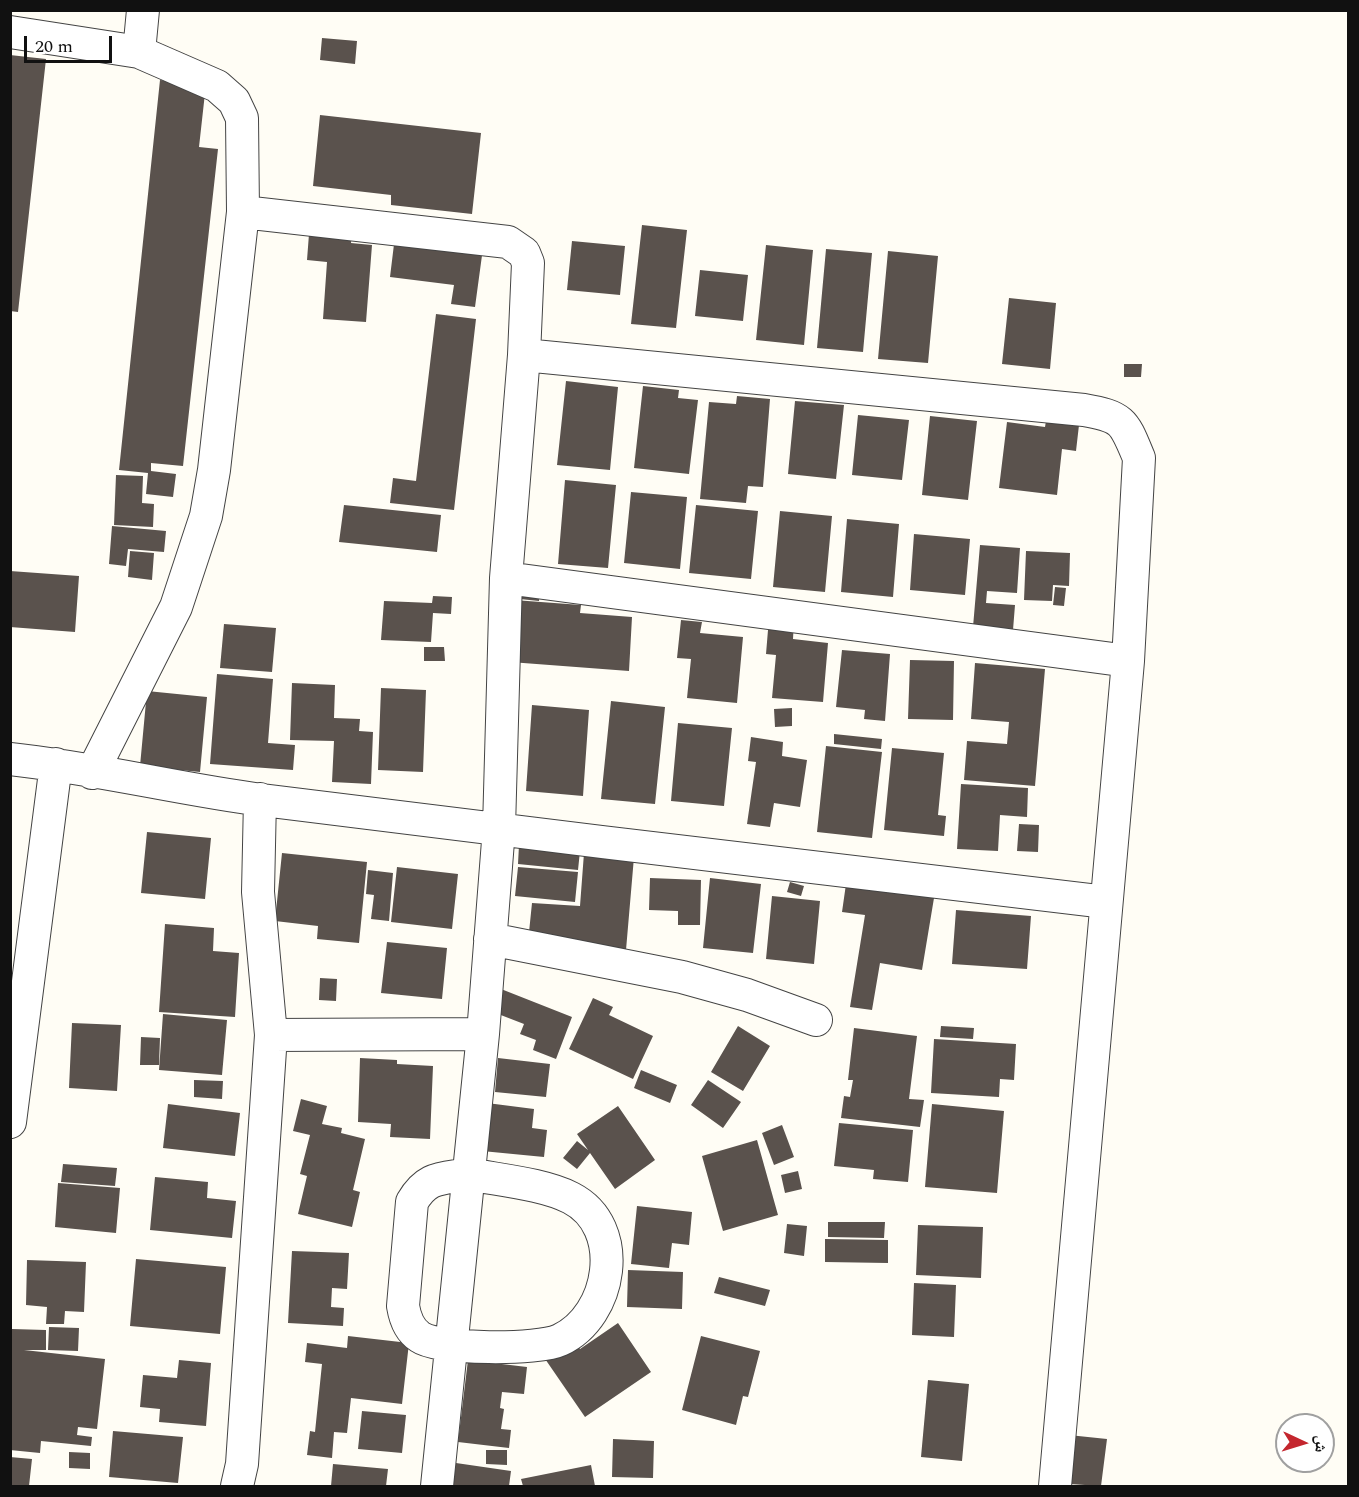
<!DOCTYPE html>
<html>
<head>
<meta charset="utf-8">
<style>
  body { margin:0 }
  #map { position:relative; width:1359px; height:1497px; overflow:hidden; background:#fffdf5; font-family:Spectral,"Noto Naskh Arabic",serif }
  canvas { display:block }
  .frame { position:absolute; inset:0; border:12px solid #111; pointer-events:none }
  .north { position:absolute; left:1275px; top:1413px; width:60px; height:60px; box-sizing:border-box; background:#fff; border:2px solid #a0a0a0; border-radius:50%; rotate:94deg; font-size:16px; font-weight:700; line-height:24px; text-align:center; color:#111 }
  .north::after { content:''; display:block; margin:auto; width:21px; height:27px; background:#c4262e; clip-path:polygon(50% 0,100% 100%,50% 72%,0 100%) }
  .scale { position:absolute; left:24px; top:36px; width:88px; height:27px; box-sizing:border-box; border:3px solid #111; border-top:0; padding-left:8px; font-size:18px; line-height:21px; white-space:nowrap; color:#111; -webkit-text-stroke:4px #fff; paint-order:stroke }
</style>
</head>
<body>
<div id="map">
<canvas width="1359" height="1497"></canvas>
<div class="frame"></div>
<div class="north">ش</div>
<div class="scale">20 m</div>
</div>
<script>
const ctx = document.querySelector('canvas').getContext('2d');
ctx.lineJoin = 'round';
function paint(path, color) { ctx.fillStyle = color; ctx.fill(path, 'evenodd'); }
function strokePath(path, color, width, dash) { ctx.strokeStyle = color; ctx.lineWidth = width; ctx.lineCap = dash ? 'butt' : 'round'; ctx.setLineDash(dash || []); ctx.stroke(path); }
paint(new Path2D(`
  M322,38L357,41L355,64L320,60Z
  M10,55L46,59L18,312L10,311Z
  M160,80L206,84L199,147L218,149L183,466L151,463V471L176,474L173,497L146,494L148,473L119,470Z
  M320,115L481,133L472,214L391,205V195L313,186Z
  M310,221L353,224L351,243L372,245L366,322L323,319L327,262L307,260Z
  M642,225L687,230L676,328L631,324Z
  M395,236L483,248L475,307L451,304L454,285L390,277Z
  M572,241L625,246L620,295L567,290Z
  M766,245L813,250L804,345L756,340Z
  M826,249L872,253L863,352L817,348Z
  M888,251L938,256L928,363L878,359Z
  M700,270L748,275L743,321L695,316Z
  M1009,298L1056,303L1050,369L1002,364Z
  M436,314L476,319L454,510L390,503L393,478L416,481Z
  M1124,364H1142L1141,377H1124Z
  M566,381L618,387L610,470L557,465Z
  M643,386L679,390L678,398L698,400L689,474L634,468Z
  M737,396L770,399L763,487L748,486L746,503L700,499L709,402L736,404Z
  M795,401L844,405L836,479L788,474Z
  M858,415L909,420L902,480L852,475Z
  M930,416L977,421L968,500L922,495Z
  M1046,421L1079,425L1076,451L1062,449L1057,495L999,488L1007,422L1045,427Z
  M116,475L143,476L142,503L154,504L153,527L114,525Z
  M565,480L616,485L608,568L558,564Z
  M631,492L687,497L680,569L624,563Z
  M344,505L441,515L437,552L339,542Z
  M696,505L758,511L751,579L689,573Z
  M780,511L832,516L825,592L773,587Z
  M847,519L899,524L893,597L841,592Z
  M112,526L166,531L164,552L128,549L126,566L109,564Z
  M914,534L970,539L965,595L910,590Z
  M980,545L1020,548L1017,593L987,591L986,603L1015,605L1013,630L973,627Z
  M130,551L154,553L152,580L128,577Z
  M1026,551L1070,553L1069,586L1053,585L1052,601L1024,600Z
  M10,571L79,576L75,632L10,627Z
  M521,584L540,586L539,601L520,599Z
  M1055,587L1066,588L1064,606L1053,605Z
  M433,596L452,597L451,614L433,613L431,642L381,640L384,601L432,603Z
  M514,600L581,605L580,613L632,617L629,671L510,662Z
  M769,618L794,620L793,639L828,643L823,702L772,698L776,655L766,654Z
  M681,620L702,622L700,633L743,637L737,703L687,698L691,659L677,658Z
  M224,624L276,628L272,672L220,668Z
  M424,647H444L445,661H424Z
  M842,650L890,654L885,721L864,719L865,710L836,707Z
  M910,660L954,661L953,720L908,719Z
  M975,663L1045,669L1035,786L964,780L967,741L1007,744L1009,722L971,719Z
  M217,674L273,679L268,743L295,745L293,770L210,764Z
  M292,683L335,685L334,718L360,719L359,731L373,732L371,784L332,782L334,741L290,740Z
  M381,688L426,690L423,772L378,770Z
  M147,691L207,697L200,772L140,766Z
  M611,701L665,707L655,804L601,799Z
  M532,705L589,710L583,796L526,791Z
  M792,708V726L775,727L774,709Z
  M678,723L732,728L724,806L671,801Z
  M834,734L882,739L881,749L834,744Z
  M751,737L783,742L782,756L807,760L800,807L774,803L770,827L747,824L756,762L748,761Z
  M826,746L882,752L872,838L817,832Z
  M892,748L944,753L938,815L946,816L944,836L884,830Z
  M961,784L1028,788L1027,817L1000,815L998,851L957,849Z
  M1019,824L1039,825L1038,852L1017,851Z
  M147,832L211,838L205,899L141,893Z
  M519,845L580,851L578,870L518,864Z
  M282,853L367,862L359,943L317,939L318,926L275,921Z
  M584,853L634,857L626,950L528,942L532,903L580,906Z
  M397,867L458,874L452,929L391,922Z
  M518,867L578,872L575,902L515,896Z
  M368,870L393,873L389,921L371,919L374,895L366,894Z
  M650,878L701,880L700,925H678V911L649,910Z
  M710,878L761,884L753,953L703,948Z
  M790,882L804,886L801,896L787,892Z
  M846,884L934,898L922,970L880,963L872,1010L850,1007L865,915L842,912Z
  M772,896L820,901L814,964L766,959Z
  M956,910L1031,916L1027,969L952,964Z
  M165,924L214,928L213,951L239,953L235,1017L159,1012Z
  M387,942L447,948L442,999L381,993Z
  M320,978L337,979L336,1001L319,1000Z
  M501,989L572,1017L556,1059L533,1050L536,1040L520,1034L524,1024L493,1012Z
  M593,998L613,1007L609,1015L653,1036L633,1079L569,1049Z
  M163,1014L227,1020L222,1075L159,1070Z
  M72,1023L121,1025L117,1091L69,1088Z
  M738,1026L770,1046L743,1091L711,1072Z
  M941,1026L974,1028L973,1039L940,1037Z
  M854,1028L917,1036L909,1099L924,1100L920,1127L841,1118L844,1096L850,1097L853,1080H848Z
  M141,1037L160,1038L159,1065H140Z
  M934,1039L1016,1044L1014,1080L1000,1079L999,1097L931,1093Z
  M360,1058L397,1060V1064L433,1066L430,1139L390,1137L391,1124L358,1122Z
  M498,1058L550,1064L546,1097L495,1092Z
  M641,1070L677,1085L670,1103L634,1088Z
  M194,1080L223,1081L222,1099L194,1097Z
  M708,1080L741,1102L723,1128L691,1105Z
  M301,1099L327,1106L322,1124L342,1128L341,1133L365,1139L353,1190L360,1192L352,1227L298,1214L307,1176L300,1174L310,1135L293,1131Z
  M487,1103L534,1109L532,1128L547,1130L544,1157L482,1151Z
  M168,1104L240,1113L235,1156L163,1148Z
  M932,1104L1004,1111L997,1193L925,1187Z
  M618,1106L655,1160L615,1189L590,1153L577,1169L563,1158L577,1141L588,1150L577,1134Z
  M839,1123L913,1130L908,1182L873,1179L874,1170L834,1166Z
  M782,1125L794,1157L774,1165L762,1133Z
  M757,1140L778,1215L723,1231L702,1156Z
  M63,1164L117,1168L115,1186L61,1182Z
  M798,1171L802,1189L785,1193L781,1175Z
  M155,1177L208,1182L207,1198L236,1201L232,1238L150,1230Z
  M58,1183L120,1188L116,1233L55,1227Z
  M637,1206L692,1212L689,1245L672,1243L669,1268L631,1264Z
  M828,1222H885L884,1238L828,1237Z
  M787,1224L807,1226L804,1256L784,1253Z
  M918,1225L983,1227L981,1278L916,1275Z
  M825,1239L888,1240V1263L825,1262Z
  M292,1251L349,1253L347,1289L332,1288L331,1307L344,1308L343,1326L288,1323Z
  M136,1259L226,1267L220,1334L130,1326Z
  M27,1260L86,1262L84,1312L65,1311L64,1324H46L47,1307L26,1305Z
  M628,1270L683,1272L682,1309L627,1307Z
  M719,1277L770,1290L765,1306L714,1293Z
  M914,1283L956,1285L954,1337L912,1335Z
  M618,1323L651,1372L585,1417L541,1353L570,1333L580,1349Z
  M49,1327L79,1328L78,1351L48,1350Z
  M12,1329L46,1330V1350H24L105,1359L97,1429L78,1427L77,1435L92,1437L91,1446L41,1441L40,1453L10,1450Z
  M348,1336L409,1343L402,1404L351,1398L347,1433L334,1432L332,1458L307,1455L310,1431L315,1432L322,1364L305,1362L307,1343L347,1348Z
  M701,1336L760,1351L748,1397L743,1396L736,1425L682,1410Z
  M179,1360L211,1363L206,1426L159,1422L160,1409L140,1407L143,1375L177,1378Z
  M468,1360L527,1367L524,1394L502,1392L500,1408L504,1409L501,1429L511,1430L509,1448L458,1442Z
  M928,1380L969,1384L962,1461L921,1457Z
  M362,1411L406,1415L402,1453L358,1449Z
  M113,1431L183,1437L178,1483L109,1477Z
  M1059,1434L1107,1439L1101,1486L1053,1483Z
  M613,1439L654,1441L653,1478L612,1477Z
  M486,1450H507V1465L486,1464Z
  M69,1452L90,1453V1469L69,1468Z
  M10,1457L32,1459L29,1486H10Z
  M456,1463L511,1471L509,1486H453Z
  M333,1464L388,1469L386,1486H331Z
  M591,1465L595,1486H523L521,1479Z`), '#5a524d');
const street = new Path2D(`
  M10,32L139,52L217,86L234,101L242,118L243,212L214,470L206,516L176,607L92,773
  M139,52L143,10
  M243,212L508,242L524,253L528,263L524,355L506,578L499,828L483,1034L437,1486
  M524,355L1084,410C1124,417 1124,422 1139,458L1128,661L1055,1486
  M506,578L1128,661
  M10,759C95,768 178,789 262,800C543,836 825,868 1106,902
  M490,939L682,977L747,995L816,1020
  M271,1035L483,1034
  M10,1122L56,764
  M469,1174C499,1180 544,1184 571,1198C627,1227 612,1316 560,1340C539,1350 439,1350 420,1337C409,1330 405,1318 403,1306L412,1202C427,1176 441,1179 469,1174Z
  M237,1486L242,1464L271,1035L258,892L260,799`);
strokePath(street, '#444', 34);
strokePath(street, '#fff', 32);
</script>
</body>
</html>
